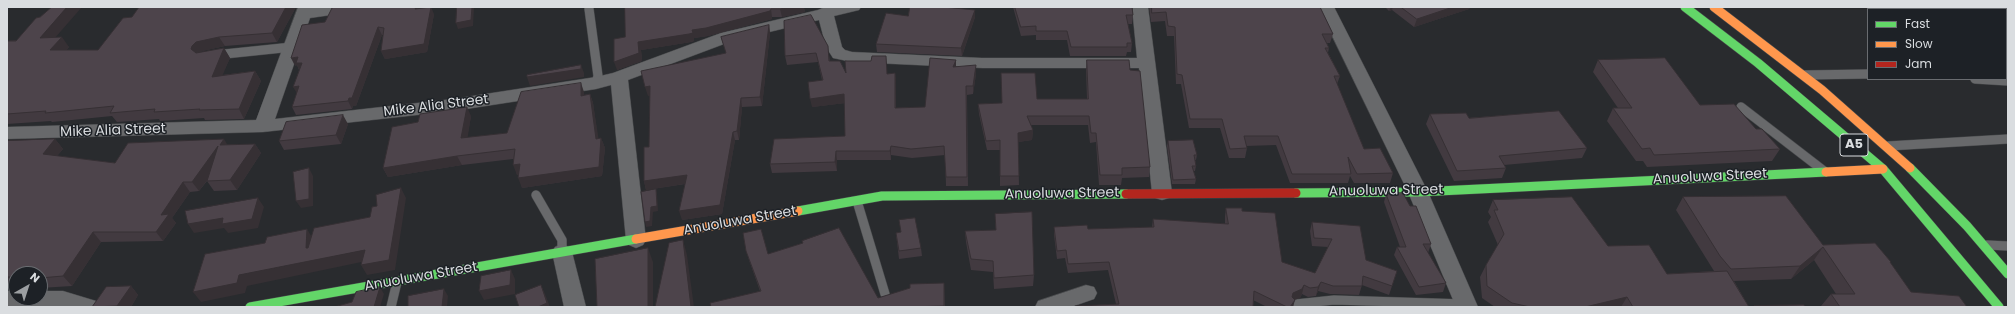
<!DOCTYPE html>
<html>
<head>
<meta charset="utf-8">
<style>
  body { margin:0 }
  #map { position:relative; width:2015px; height:314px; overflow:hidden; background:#292b2e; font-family:Poppins,sans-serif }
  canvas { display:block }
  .frame { position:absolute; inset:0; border:8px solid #dadde0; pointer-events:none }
  .legend { position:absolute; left:1867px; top:8px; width:140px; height:72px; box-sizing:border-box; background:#1d2126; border:1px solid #696c70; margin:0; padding:5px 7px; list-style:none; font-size:12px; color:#dadde0 }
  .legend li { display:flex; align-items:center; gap:8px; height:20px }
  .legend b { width:20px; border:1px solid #696c70 }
  .north { position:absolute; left:8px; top:266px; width:40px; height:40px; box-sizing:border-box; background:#1d2126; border:1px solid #696c70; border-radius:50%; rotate:39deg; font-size:11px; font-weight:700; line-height:16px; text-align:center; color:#dadde0 }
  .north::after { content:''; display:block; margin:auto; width:14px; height:18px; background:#9c9fa2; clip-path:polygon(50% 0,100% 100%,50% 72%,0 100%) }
</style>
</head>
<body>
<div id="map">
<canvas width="2015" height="314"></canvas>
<div class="frame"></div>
<ul class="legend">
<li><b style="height:5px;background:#63d668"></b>Fast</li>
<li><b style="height:5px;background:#ff974d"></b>Slow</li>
<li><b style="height:5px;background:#b3261e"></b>Jam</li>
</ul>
<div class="north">N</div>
</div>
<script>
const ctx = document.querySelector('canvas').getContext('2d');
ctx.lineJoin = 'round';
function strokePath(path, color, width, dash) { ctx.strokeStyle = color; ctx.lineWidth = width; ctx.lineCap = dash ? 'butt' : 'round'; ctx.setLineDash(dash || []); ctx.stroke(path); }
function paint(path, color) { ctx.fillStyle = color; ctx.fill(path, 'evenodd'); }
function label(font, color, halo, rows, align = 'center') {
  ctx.font = font + ' Poppins,sans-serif'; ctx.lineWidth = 3; ctx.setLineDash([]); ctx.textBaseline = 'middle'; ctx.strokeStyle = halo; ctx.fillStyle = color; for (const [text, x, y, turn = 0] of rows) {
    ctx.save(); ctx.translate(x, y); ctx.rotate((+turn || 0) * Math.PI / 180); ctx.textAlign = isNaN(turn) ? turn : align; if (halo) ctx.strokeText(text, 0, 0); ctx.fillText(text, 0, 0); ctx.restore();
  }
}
const lane = new Path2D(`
  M1933,7L1939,9
  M589,9L598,76L596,83
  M2006,16H2008
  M215,55L292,47
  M1805,75L1868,74
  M1975,79L2008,81
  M1741,107L1824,171
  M1888,146L2008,139
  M536,195L562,240V252
  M857,201L885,294
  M1987,245L2008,246
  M1296,304L1334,300L1465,304
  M391,307L397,282`);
const street = new Path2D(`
  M298,7H360L358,10L352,12L310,18L275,119L453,99L596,77L613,73L721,33L818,10L825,7H861L859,10L834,16L842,47L845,50L852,52L982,58H1137L1132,7H1148L1172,193L1169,198L1162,200L1155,198L1152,193L1139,68H982L852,62L833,58L826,47L819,20L732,41L628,80L646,240L643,245L636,248L629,245L626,240L611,85L596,89L453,111L263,132L7,139V127L256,120Z
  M1318,7H1334L1428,192L1478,307H1456L1408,192Z
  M562,244L569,247L572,252L586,307H564L552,252L555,247Z
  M1086,285L1094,287L1097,293L1094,299L1071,307H1035L1038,301Z
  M7,291H16V298H40V291H63L96,301L99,307H7Z`);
const fast = new Path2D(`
  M1685,7L1758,63L1883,169L1999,307
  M1910,168L1967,226L2008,274
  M1296,193L1418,192L1826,172
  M798,211L882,196L1126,194
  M250,307L636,239`);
const slow = new Path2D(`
  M1714,7L1822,90L1910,168
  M1826,172L1883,169
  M636,239L798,211`);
const jam = new Path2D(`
  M1126,194L1296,193`);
strokePath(lane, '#46484a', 10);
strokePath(street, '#46484a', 1);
strokePath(fast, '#46484a', 10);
strokePath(slow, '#46484a', 10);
strokePath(jam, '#46484a', 10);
strokePath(lane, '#68696b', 9);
paint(street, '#68696b');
strokePath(fast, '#63d668', 9);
strokePath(slow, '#ff974d', 9);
strokePath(jam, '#b3261e', 9);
paint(new Path2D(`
  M296,7L277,42L225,46L202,51L200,53L224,48L230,58L222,75L255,71L261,81L244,119L205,120L204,118L160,121L159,119L117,122L112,116L52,122L51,121L7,124V41L56,38L69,47L66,50H98Z
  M338,7H421V8L434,14L427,52L385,59L381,51L383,35H382L356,106H353L352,109L296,115L292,107L297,93L299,70L297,65L295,66L325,22Z
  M625,7L804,8L805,12L782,17H772V19L708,36L694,38V41L691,42L641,50L642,61L617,70L625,37Z
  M1013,7H1132L1133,15L1132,24H1128L1132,43L1131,52H1127L1126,56H1070L1067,40H1036V35L1021,36Z
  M1149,7H1320L1333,34L1330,43H1327L1329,48L1328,53L1340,76L1337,84L1364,149L1393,173L1390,183H1354L1350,176L1348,183H1290L1276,145L1246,146L1247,148L1245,158H1229L1220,128H1189L1181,84H1176L1174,36H1167L1165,21L1151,22Z
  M1385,7H1470L1469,9L1414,27L1392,10L1389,11Z
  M908,16L975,17L962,56L877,52L876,44Z
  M784,21L829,55L830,61L846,73L887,65V74L895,73L896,82V108L925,107L956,60V66L976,74L973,94L967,95L968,186H946L945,155L912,158L891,155V160H837V171L772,173L770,164L845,136V103L812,107L822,80L818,62L787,65L785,56Z
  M769,25L770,33L762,106L742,107L739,140H735L722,214L682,220L685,184L646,190L644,181L649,147L650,96H648L726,53L721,37Z
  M2006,41L2008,43V72H2006Z
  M1087,60L1130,70L1150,167L1149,177L1122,178L1121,185H1099L1096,142L1090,143L1088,125H1030L1033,130L1032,140L1018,142L1019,185L1000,186V150H987L979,114L978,104L1001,103L1037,99H1087L1086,70Z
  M1598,60L1756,129L1780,149L1772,161L1647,167L1643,161H1636L1607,121L1613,108H1618L1593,72Z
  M584,92V95L590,94L593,103L598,139L601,138L605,148L602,176L522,188L519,174L517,175L513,159L462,165L388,177L383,168L471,116L467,138L507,133Z
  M1430,114L1469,118L1587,148L1582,158L1504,165L1506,168L1502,178L1454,181L1426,124Z
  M348,124L341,144L284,150L279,141Z
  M55,139L63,149L57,156L115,163L227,145L255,144L261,153L237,190L214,191L207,181L199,191L190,192L172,218L176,223L163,241L101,242L72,286L40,288V274H16V287H7V141Z
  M1168,141L1197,155L1196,160H1195L1196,166L1195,171H1193L1196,179L1195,184H1172L1167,146Z
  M1386,194L1410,206L1431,244L1428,253L1446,283L1443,292L1416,295L1394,255L1397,247H1400L1384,202Z
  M1683,197L1823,245L1891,262L1890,263L1911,292L1967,307H1822L1821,306L1831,294H1836L1814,260L1791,279L1734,281L1749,307H1495L1482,298L1480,277L1486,265L1498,245L1488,222L1491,217L1488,212L1493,200L1608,246L1667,274L1714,271L1676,210Z
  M1226,208L1242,211L1282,262L1315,273L1328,247L1312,246L1310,231L1312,222L1366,260L1397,271L1389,295L1362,285L1359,295L1330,294L1318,291L1316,296L1308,297L1302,294L1300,298L1294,300L1293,307H1267L1253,300L1116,304L1108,270L1068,273L1065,258L1057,259L1054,235V227L1088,229L1152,227L1153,219L1225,224V216Z
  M995,214L1034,275L1033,286L994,289L993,272L971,270L966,242L965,231L996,230Z
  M899,220L921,248L922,256L899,259L896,233L901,232Z
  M743,233L768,254L803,243L802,241L878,298L944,283L945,307H711L760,291L749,260Z
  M131,286L138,295L131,307H92Z`), '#423a40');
paint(new Path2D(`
  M67,7H82L47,47L40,38Z
  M286,7H296L277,42L272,33Z
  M416,7H421L419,17L415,9Z
  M431,7L434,14L427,52L385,59L381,51Z
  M472,7H484L474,8L473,26L458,29L456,23Z
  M789,7H808L804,8L805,12L782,17L780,9Z
  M1391,7H1393L1392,10L1389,11Z
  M1453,7H1470L1469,9L1414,27L1417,19Z
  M771,9L772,17V19L708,36L694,38V41L691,42L641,50L642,61L617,70L614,62L638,42L692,30Z
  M975,10V17L962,56L961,48Z
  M769,25L770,33L762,106L760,97Z
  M378,27L382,35L356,106H353L352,109L348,101Z
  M62,37L69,47L57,60L50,50Z
  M219,37L225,46L202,51L197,55L191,49L192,46L196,42Z
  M224,48L230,58L218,86L212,77Z
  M298,57L302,63L300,71L297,65L295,66L291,58Z
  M956,60V68L953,67Z
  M581,65L584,73V77L530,86L527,77Z
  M976,65V74L973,94V86Z
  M255,71L261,81L244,119L239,109Z
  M895,73L896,82L895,117Z
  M581,83L584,92L585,105L581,96Z
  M299,86L298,95L293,87Z
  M650,86L653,95L648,96L645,87Z
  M590,94L593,103L600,148L596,139Z
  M844,94L846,103L812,107L810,99Z
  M741,98L742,107L739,140L737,131Z
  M467,107L471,116L466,148L461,138Z
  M343,115L348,124L341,144L336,135Z
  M1033,130L1032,140L1018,142V133Z
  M733,132L735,140L722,214L682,220L679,211Z
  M601,138L605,148L602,176L522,188L518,178Z
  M55,139L63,149L51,163L43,154Z
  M224,139L230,149L220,145Z
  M255,144L261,153L237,190L230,180Z
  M218,146L225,156L199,191L192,182Z
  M891,146V160L890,151Z
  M836,151L837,160V171L835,162Z
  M457,156L462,165L388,177L383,168Z
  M520,164L524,173L517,175L513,165Z
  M309,168L313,176V206L301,208L296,201Z
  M687,175L690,183L646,190L644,181Z
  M183,182L190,192L172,218L176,223L163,241L156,232L161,215Z
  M401,188L406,198L395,270L367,275L361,265Z
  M656,189L657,194L658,211L653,212L652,226L646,227L645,222L651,207Z
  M258,198L264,207L258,228L228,233L224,228L194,233L188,224Z
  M307,229L313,239V258L306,248Z
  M93,232L101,242L72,286L63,276Z
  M683,240L687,255L694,307H690Z
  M1823,247L1814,260L1791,279L1800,266Z
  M648,248L653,262V307H648Z
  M365,250L371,260L247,286L245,293L201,302L193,292L239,275Z
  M511,270L515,279V294L484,300L479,291Z
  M1321,282L1318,291L1316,296L1318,287Z
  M541,285L545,294L550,307H538Z
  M1304,285L1302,294L1300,298L1291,301L1293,293Z
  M131,286L138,295L131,307H118L117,306Z
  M380,287L384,294L380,307H374Z
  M444,289L448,296L447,307H442Z
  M1627,297L1621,307H1585Z
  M1295,300L1293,307H1290Z`), '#363034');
const building = new Path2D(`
  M52,7H67L40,38L62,37L50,50H98L123,18L132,17L139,7H286L272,33L219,37L196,42L192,46L191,49L196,53L224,48L212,77L255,71L239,109L199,110L200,109L154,112L155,109L110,113L114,106L45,113L46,111L7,114V41H16L36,18L40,17Z
  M338,7H416L415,9L431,7L424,44L381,51L384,28L378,27L352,98H349L348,101L292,107L299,86L293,87L302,63H296L298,57L291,58L302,25L325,22L332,8Z
  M457,7H472L471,20L456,23Z
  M625,7H789L780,9H771L770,11L706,28L692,30L693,33L689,34L638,42L639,53L614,62V39L625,37Z
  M910,7H943L975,10L961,48L876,44L886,13L908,16Z
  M1015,7H1132L1133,15H1126L1132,43H1127V47H1071L1067,31H1036V26L1021,27Z
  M1152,7H1320L1333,34H1322L1329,48H1325L1340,76H1334L1364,149L1380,148L1393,173L1357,174L1348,157L1351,174H1292L1278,136H1244L1247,148L1230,149L1222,119H1190L1182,75L1177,74L1175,27L1168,26L1166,12L1152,13Z
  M1401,7H1453L1417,19Z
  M811,15L828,46L829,61H840L846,73L845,61H871L872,56H886L887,74L895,73V108L925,107L930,58L956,60L953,67L976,65L973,86H966L967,177H946L944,146L911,149L891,146L890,151H836L835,162L770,164L774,139L845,136L844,94L810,99L808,82L823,80L816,53L785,56L784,21Z
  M769,25L760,97L741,98L737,131L733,132L720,205L679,211L687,175L644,181V147H649L650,86L645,87L641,71L726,53L721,37Z
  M2006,41L2008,43V63H2006Z
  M1665,58L1700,105L1734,104L1756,129H1762L1780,149L1654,155L1650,148L1642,149L1613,108H1632L1598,60Z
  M1087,60H1129L1130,70L1140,71L1150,167L1122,168V175H1100L1096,133H1091L1089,116H1027L1033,130L1018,133L1019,176H1000V140L986,141L978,104L1002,103L1001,73H1035L1037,99H1088Z
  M581,65V69L527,77V75Z
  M581,83V96L590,94L596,139L601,138L599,167L518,178L520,164L513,165L515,149L457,156L383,168L392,127L418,122L420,114L467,107L461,138L507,133L521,92Z
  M1559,111L1587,148L1499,156L1506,168L1457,171L1430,114L1466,113L1469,118Z
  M343,115L336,135L279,141L286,122Z
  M55,139L43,154L115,163L128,143L224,139L220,145L255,144L230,180L207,181L218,146L192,182H183L161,215L169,214L156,232H93L63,276L40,278V274H16V277H7V141Z
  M1193,140L1197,155H1194L1196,166H1192L1196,179L1173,180L1168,141Z
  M309,168V199L296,201L293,172Z
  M401,188L389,260L361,265L365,250L239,275L237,283L193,292L205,254L265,243L267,237L307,229L306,248H308L314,228L370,217L372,207L377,206L376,195Z
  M656,189L657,206L651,207L650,221L645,222L641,192Z
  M1403,193L1410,206H1416L1431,244H1423L1446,283L1419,287L1397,247H1406L1386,194Z
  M1786,196L1823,245L1875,243L1891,262H1890L1911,292L1959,296L1967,307H1840L1831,294H1855L1823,247L1800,266L1731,269L1720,256L1683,197Z
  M1572,197L1608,246L1649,245L1667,274L1727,271L1749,307H1633L1627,297L1585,307H1530L1512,303L1487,286L1486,265L1504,234L1494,210H1498L1493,200Z
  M258,198L252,219L222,224L223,218L188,224L185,211Z
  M1226,208H1242V211L1275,213L1282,262L1315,273L1332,239L1314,238L1312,222L1360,226L1366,260L1397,271L1392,286L1363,276L1362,286H1333L1321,282L1318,287L1310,288L1304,285L1302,289L1293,293L1292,297L1295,300L1290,307H1287L1254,291L1253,307H1075V306L1119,304L1109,262L1068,264L1066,250L1057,251L1054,227L1087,225L1088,229L1154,227L1153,219L1228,224Z
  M1032,212L1034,275L994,278L993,261L971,259L965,231L996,230L995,214Z
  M915,218L921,248L899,251L896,233L901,232L899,220Z
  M839,228L878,298L910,288V284L944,283V306L908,307H711L710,303L761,291L746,251L743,233L761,229L768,254L803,243L802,241Z
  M683,240L691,307H655L669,243Z
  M648,248V307H597L595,259Z
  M511,270L510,285L479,291L481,276Z
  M541,285L547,303L538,307H519L515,295Z
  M131,286L117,306L92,307L106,287Z
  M380,287L374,307H334L352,302L356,292Z
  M444,289L442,307H408V296Z
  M1804,305L1805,307H1754V306Z`);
paint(building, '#4d444b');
strokePath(building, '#363034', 1);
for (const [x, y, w] of [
  [1854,145,28]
]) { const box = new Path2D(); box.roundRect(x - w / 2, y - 11, w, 22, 3); ctx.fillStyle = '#1d2126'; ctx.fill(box); strokePath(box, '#dadde0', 1); }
label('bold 13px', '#dadde0', null, [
  ["A5",1854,145]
]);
label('14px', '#dadde0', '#1d2126', [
  ["Mike Alia Street",436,106,-7],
  ["Mike Alia Street",113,131,-2],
  ["Anuoluwa Street",1710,177,-3],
  ["Anuoluwa Street",1386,191,-1],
  ["Anuoluwa Street",1062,194,-1],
  ["Anuoluwa Street",740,221,-10],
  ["Anuoluwa Street",421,277,-10]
]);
</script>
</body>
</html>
